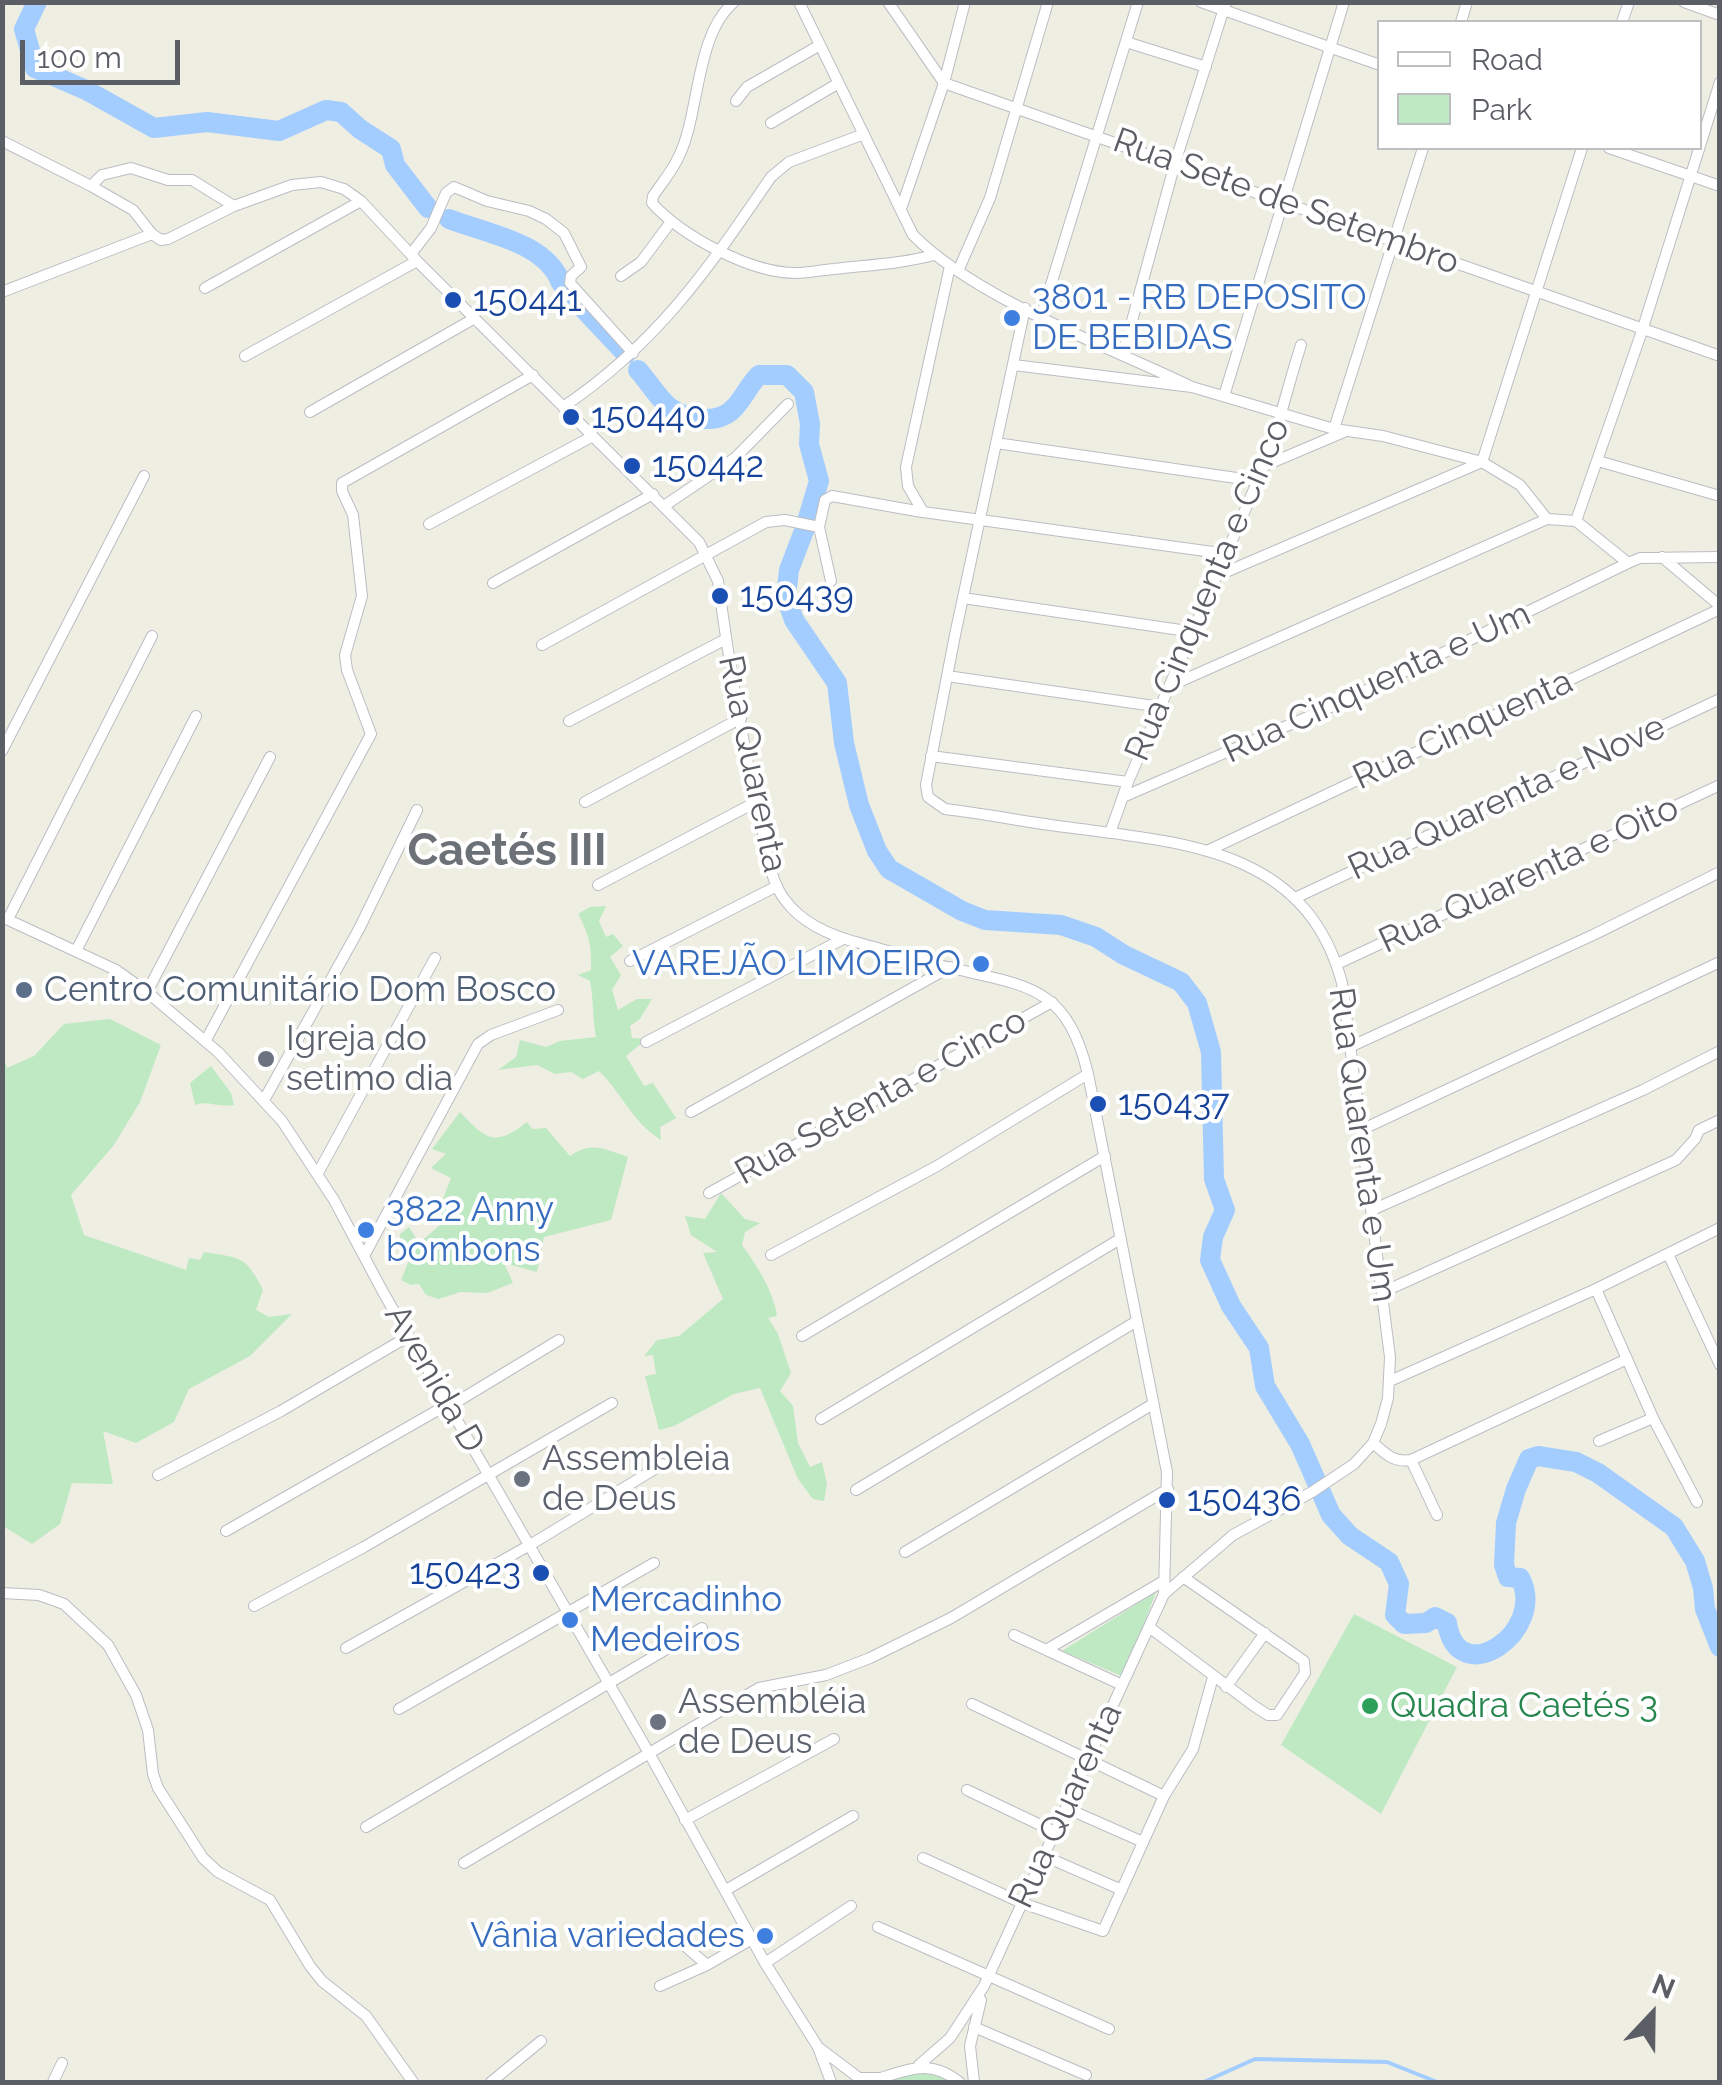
<!DOCTYPE html>
<html>
<head>
<meta charset="utf-8">
<style>
  body { margin:0 }
  #map { position:relative; width:1722px; height:2085px; overflow:hidden; background:#efeee3; font-family:Raleway,sans-serif }
  canvas { display:block }
  .frame { position:absolute; inset:0; border:5px solid #5b5f65; pointer-events:none }
  .legend { position:absolute; left:1377px; top:20px; width:325px; height:130px; box-sizing:border-box; background:#fff; border:2px solid #bdbfc1; margin:0; padding:12px 18px; list-style:none; font-size:30px; color:#5b5f65 }
  .legend li { display:flex; align-items:center; gap:20px; height:50px }
  .legend b { width:50px; border:2px solid #bdbfc1 }
  .north { position:absolute; left:1602px; top:1965px; width:100px; height:100px; -webkit-text-stroke:8px #fff; paint-order:stroke; rotate:22deg; font-size:28px; font-weight:700; line-height:40px; text-align:center; color:#5b5f65 }
  .north::after { content:''; display:block; margin:auto; width:35px; height:45px; background:#5b5f65; clip-path:polygon(50% 0,100% 100%,50% 72%,0 100%) }
  .scale { position:absolute; left:20px; top:40px; width:160px; height:45px; box-sizing:border-box; border:5px solid #5b5f65; border-top:0; padding-left:12px; font-size:30px; line-height:35px; white-space:nowrap; color:#5b5f65; -webkit-text-stroke:8px #fff; paint-order:stroke }
</style>
</head>
<body>
<div id="map">
<canvas width="1722" height="2085"></canvas>
<div class="frame"></div>
<ul class="legend">
<li><b style="height:12px;background:#fff"></b>Road</li>
<li><b style="height:28px;background:#bee9c3"></b>Park</li>
</ul>
<div class="north">N</div>
<div class="scale">100 m</div>
</div>
<script>
const ctx = document.querySelector('canvas').getContext('2d');
ctx.lineJoin = 'round';
function paint(path, color) { ctx.fillStyle = color; ctx.fill(path, 'evenodd'); }
function strokePath(path, color, width, dash) { ctx.strokeStyle = color; ctx.lineWidth = width; ctx.lineCap = dash ? 'butt' : 'round'; ctx.setLineDash(dash || []); ctx.stroke(path); }
function label(font, color, halo, rows, align = 'center') {
  ctx.font = font + ' Raleway,sans-serif'; ctx.lineWidth = 8; ctx.setLineDash([]); ctx.textBaseline = 'middle'; ctx.strokeStyle = halo; ctx.fillStyle = color; for (const [text, x, y, turn = 0] of rows) {
    ctx.save(); ctx.translate(x, y); ctx.rotate((+turn || 0) * Math.PI / 180); ctx.textAlign = isNaN(turn) ? turn : align; if (halo) ctx.strokeText(text, 0, 0); ctx.fillText(text, 0, 0); ctx.restore();
  }
}
paint(new Path2D(`
  M606,906L599,921L606,937L613,934L623,946L610,957L621,975L612,990L618,1010L637,999H652L640,1019L630,1026L632,1038L647,1039L626,1056L644,1086L653,1083L676,1118L660,1127L661,1140C632,1122 622,1093 599,1071L583,1079L571,1072L555,1074L537,1065L498,1070L516,1057L520,1040L546,1047L560,1041L596,1037C592,1017 594,1001 590,981L578,975L591,970C592,948 589,933 578,914L590,907Z
  M110,1019L161,1045L140,1102L114,1145L71,1195L84,1235L186,1270L189,1258L200,1260L204,1252C241,1258 246,1256 263,1290L256,1310L269,1317L292,1314L250,1356L189,1389L174,1422L136,1443L103,1431L113,1484L72,1483L60,1524L32,1544L3,1526V1055L7,1068L34,1056L64,1024Z
  M211,1066L231,1093L234,1105C219,1108 206,1100 195,1105L190,1083Z
  M460,1112C486,1139 494,1148 527,1122L532,1129L546,1128L570,1156C592,1141 604,1149 628,1157L611,1220L544,1237L537,1272L504,1263L513,1283L487,1293L460,1292L439,1299L426,1295L419,1284L411,1285L401,1280L410,1258L401,1252L400,1234L409,1227L419,1243L440,1225L439,1209L451,1178L431,1168L446,1154L432,1149Z
  M721,1193L745,1219L760,1223L745,1232L742,1245C756,1264 774,1292 777,1316L768,1318L778,1334L791,1373L780,1391L793,1406L798,1443L810,1467L822,1462L827,1484L824,1501L813,1499L798,1479L760,1388L734,1394L674,1426L659,1430L645,1376L656,1374L653,1355L644,1356L657,1340L679,1336L723,1299L703,1253L717,1252L691,1235L685,1216L705,1219Z
  M1156,1592L1124,1677L1062,1651Z
  M1354,1614L1457,1667L1381,1814L1281,1745Z
  M927,2069L959,2082H889Z`), '#bee9c3');
strokePath(new Path2D(`
  M1204,2082L1255,2059L1387,2062L1437,2082`), '#a4cdff', 4);
strokePath(new Path2D(`
  M37,2L24,29L35,68L86,90L154,128L207,122L279,131L326,110L341,112L360,129L391,149L395,165L428,208
  M449,219C487,234 546,242 561,283
  M577,302L626,354
  M638,370C648,381 658,398 669,407C687,421 720,425 735,407C744,397 749,385 759,375H787L804,392L810,424L809,444L819,481L807,521
  M805,528L789,570L786,597L794,620L837,683L844,743L859,805L877,851L889,869L962,911L985,920L1061,925L1096,937L1124,955L1181,982L1197,1003L1211,1052L1214,1179L1225,1210L1213,1237L1210,1260L1231,1306L1259,1348L1265,1386L1300,1444L1331,1515L1350,1536L1389,1562L1399,1584L1395,1615L1404,1624L1426,1623L1435,1617L1447,1623C1458,1693 1548,1631 1520,1578L1508,1577L1504,1565L1506,1523L1516,1489L1529,1459L1538,1456L1576,1462L1598,1473L1674,1527L1695,1561L1703,1588L1705,1609L1720,1647`), '#a4cdff', 20);
const minor = new Path2D(`
  M734,2C695,35 700,113 679,156C673,170 662,183 653,196L652,203C682,236 750,273 796,273C808,273 821,270 834,269C868,265 900,264 934,255
  M799,2L913,235C978,300 1108,346 1192,387
  M888,2L944,83L1720,356
  M1201,2L1380,65
  M1684,2L1720,15
  M1461,22L1467,2
  M1622,22L1629,2
  M1126,42L1206,67
  M736,101L747,87L820,45
  M771,123L837,84
  M2,141L91,186L102,175L131,168L168,180H192L234,206
  M1609,148L1720,186
  M91,186L133,210L152,234
  M902,206L944,83L965,2
  M152,234L161,240L168,239L234,206L292,185L321,182L344,189L361,201L417,261L699,542L718,581C729,663 743,747 762,828C767,851 770,881 785,900C803,925 834,937 863,944C892,952 921,961 951,968C1030,986 1067,987 1088,1074L1167,1472L1164,1594
  M411,254L431,228L446,193L454,187L487,201L529,211L546,219L564,233L581,267L571,276L570,283L633,353
  M950,266L906,467L908,486L923,512L1227,554
  M958,271L990,198L1048,2
  M621,276L641,262L670,223
  M205,288L361,201
  M2,292L152,234
  M1041,317L1138,2
  M1123,354L1175,163L1226,2
  M245,356L417,261
  M1014,365L1192,387L1334,429L1383,436L1482,462L1520,485L1547,519
  M1224,396L1344,2
  M563,407C658,343 708,269 771,177L789,162L864,134
  M310,412L475,318
  M1334,429L1423,148
  M996,443L1257,481
  M1598,461L1720,496
  M1264,466L1344,432
  M664,506L735,458L788,404
  M1576,521L1642,331L1720,82
  M429,524L593,436
  M819,527L825,500L832,496L922,512
  M1662,557L1720,606
  M1219,575L1482,462L1582,148
  M493,583L653,494
  M963,598L1194,632
  M542,645L766,522L785,520L819,527L831,581
  M947,676L1161,707
  M1172,685L1547,519L1576,521L1628,563L1640,558L1720,557
  M569,721L726,639
  M2,751L144,476
  M931,756L1128,782
  M1123,797L1342,702L1628,563
  M585,802L741,718
  M1110,833L1128,782L1264,466C1279,426 1288,385 1301,345
  M1207,851L1720,609
  M598,885L756,802
  M1295,898L1720,699
  M2,917L116,970L147,992L218,1052L282,1121L334,1200L383,1292L649,1753L765,1963L818,2047L831,2082
  M8,919L152,636
  M76,951L196,716
  M630,961L777,886
  M1337,964L1720,785
  M147,992L270,757
  M206,1040L371,734L347,670L345,655L362,596L353,515L342,491V483L533,375
  M646,1042L843,939
  M1352,1046L1593,935L1720,872
  M264,1100L359,929L417,810
  M691,1112L950,967
  M1361,1130L1720,962
  M318,1173L435,958
  M709,1193L1052,1002
  M1372,1210L1643,1090L1720,1051
  M1668,1254L1720,1365
  M771,1255L937,1166L1088,1074
  M364,1256L478,1044L491,1035L558,1010
  M1596,1289L1653,1418L1697,1502
  M1383,1292L1676,1160L1695,1139L1699,1130L1720,1120
  M802,1336L1105,1156
  M1390,1381L1596,1289L1720,1228
  M821,1419L1120,1239
  M1599,1441L1653,1418
  M1373,1443C1385,1453 1393,1463 1411,1460L1627,1359
  M1411,1460L1437,1515
  M158,1475L281,1411L409,1336
  M856,1490L1137,1321
  M226,1531L438,1410L450,1406L559,1340
  M905,1552L1153,1404
  M2,1593L39,1595L64,1604L108,1645L136,1695L148,1730L153,1774L158,1788L203,1858L218,1872L270,1900L310,1966L322,1981L366,2016L413,2082
  M254,1606L364,1547L612,1403
  M1149,1627L1254,1706L1268,1715H1277L1305,1673L1304,1661L1183,1577
  M1014,1635L1122,1685
  M346,1648L530,1545L663,1464
  M1046,1650L1162,1582
  M1226,1687L1265,1633
  M972,1704L1164,1796
  M399,1709L654,1563
  M967,1790L1055,1832
  M1066,1808L1143,1842
  M685,1820L834,1739
  M366,1827L702,1628
  M1044,1856L1122,1890
  M923,1858L1022,1903L1103,1931L1164,1796L1193,1749L1213,1677
  M464,1863L759,1688L826,1675L870,1658L951,1618L1168,1489
  M726,1890L853,1816
  M878,1927L1109,2029
  M670,1933L707,1965
  M765,1963L851,1906
  M660,1986L707,1965L752,1939
  M974,2027L1086,2075
  M818,2047L859,2078H881
  M919,2065L950,2038L984,1986L1164,1594L1233,1535L1312,1492L1354,1464L1373,1443L1381,1424L1388,1398L1390,1357L1342,983C1307,851 1188,843 1073,828C1030,823 988,814 945,809L928,797L926,785L955,635L1025,308
  M53,2082L62,2063
  M491,2082L541,2041
  M879,2082L881,2078C912,2068 932,2060 959,2082
  M974,2082L970,2046L981,2000`);
strokePath(minor, '#bbbdc3', 12);
strokePath(minor, '#fff', 10);
for (const [x, y, r, color] of [
  [453,300,10,"#1a4fb4"],
  [1012,318,10,"#3f7fe0"],
  [571,417,10,"#1a4fb4"],
  [632,466,10,"#1a4fb4"],
  [720,596,10,"#1a4fb4"],
  [981,964,10,"#3f7fe0"],
  [24,990,10,"#5c6f8a"],
  [266,1059,10,"#6b7280"],
  [1098,1104,10,"#1a4fb4"],
  [366,1230,10,"#3f7fe0"],
  [522,1479,10,"#6b7280"],
  [1167,1500,10,"#1a4fb4"],
  [541,1573,10,"#1a4fb4"],
  [570,1620,10,"#3f7fe0"],
  [1370,1706,10,"#2e9e5b"],
  [658,1722,10,"#6b7280"],
  [765,1936,10,"#3f7fe0"]
]) { const dot = new Path2D(); dot.arc(x, y, r, 0, 2 * Math.PI); ctx.fillStyle = color; ctx.fill(dot); strokePath(dot, '#fff', 4); }
label('35px', '#5b5f65', '#fff', [
  ["Rua Sete de Setembro",1286,202,20],
  ["Rua Cinquenta e Cinco",1208,590,-67],
  ["Rua Cinquenta e Um",1377,683,-25],
  ["Rua Cinquenta",1463,730,-25],
  ["Rua Quarenta",752,764,78],
  ["Rua Quarenta e Nove",1507,798,-25],
  ["Rua Quarenta e Oito",1529,875,-25],
  ["Rua Setenta e Cinco",881,1097,-29],
  ["Rua Quarenta e Um",1362,1145,82],
  ["Avenida D",434,1379,60],
  ["Rua Quarenta",1066,1806,-65]
]);
label('35px', '#366cbe', '#fff', [
  ["3801 - RB DEPOSITO",1032,298],
  ["DE BEBIDAS",1032,338],
  ["VAREJÃO LIMOEIRO",961,964,"right"],
  ["3822 Anny",386,1210],
  ["bombons",386,1250],
  ["Mercadinho",590,1600],
  ["Medeiros",590,1640],
  ["Vânia variedades",745,1936,"right"]
], 'left');
label('35px', '#164399', '#fff', [
  ["150441",473,300],
  ["150440",591,417],
  ["150442",652,466],
  ["150439",740,596],
  ["150437",1118,1104],
  ["150436",1187,1500],
  ["150423",521,1573,"right"]
], 'left');
label('35px', '#4e5e75', '#fff', [
  ["Centro Comunitário Dom Bosco",44,990]
], 'left');
label('35px', '#5b616d', '#fff', [
  ["Igreja do",286,1039],
  ["setimo dia",286,1079],
  ["Assembleia",542,1459],
  ["de Deus",542,1499],
  ["Assembléia",678,1702],
  ["de Deus",678,1742]
], 'left');
label('35px', '#27864d', '#fff', [
  ["Quadra Caetés 3",1390,1706]
], 'left');
label('bold 45px', '#6c7177', '#fff', [
  ["Caetés III",507,851]
]);
</script>
</body>
</html>
